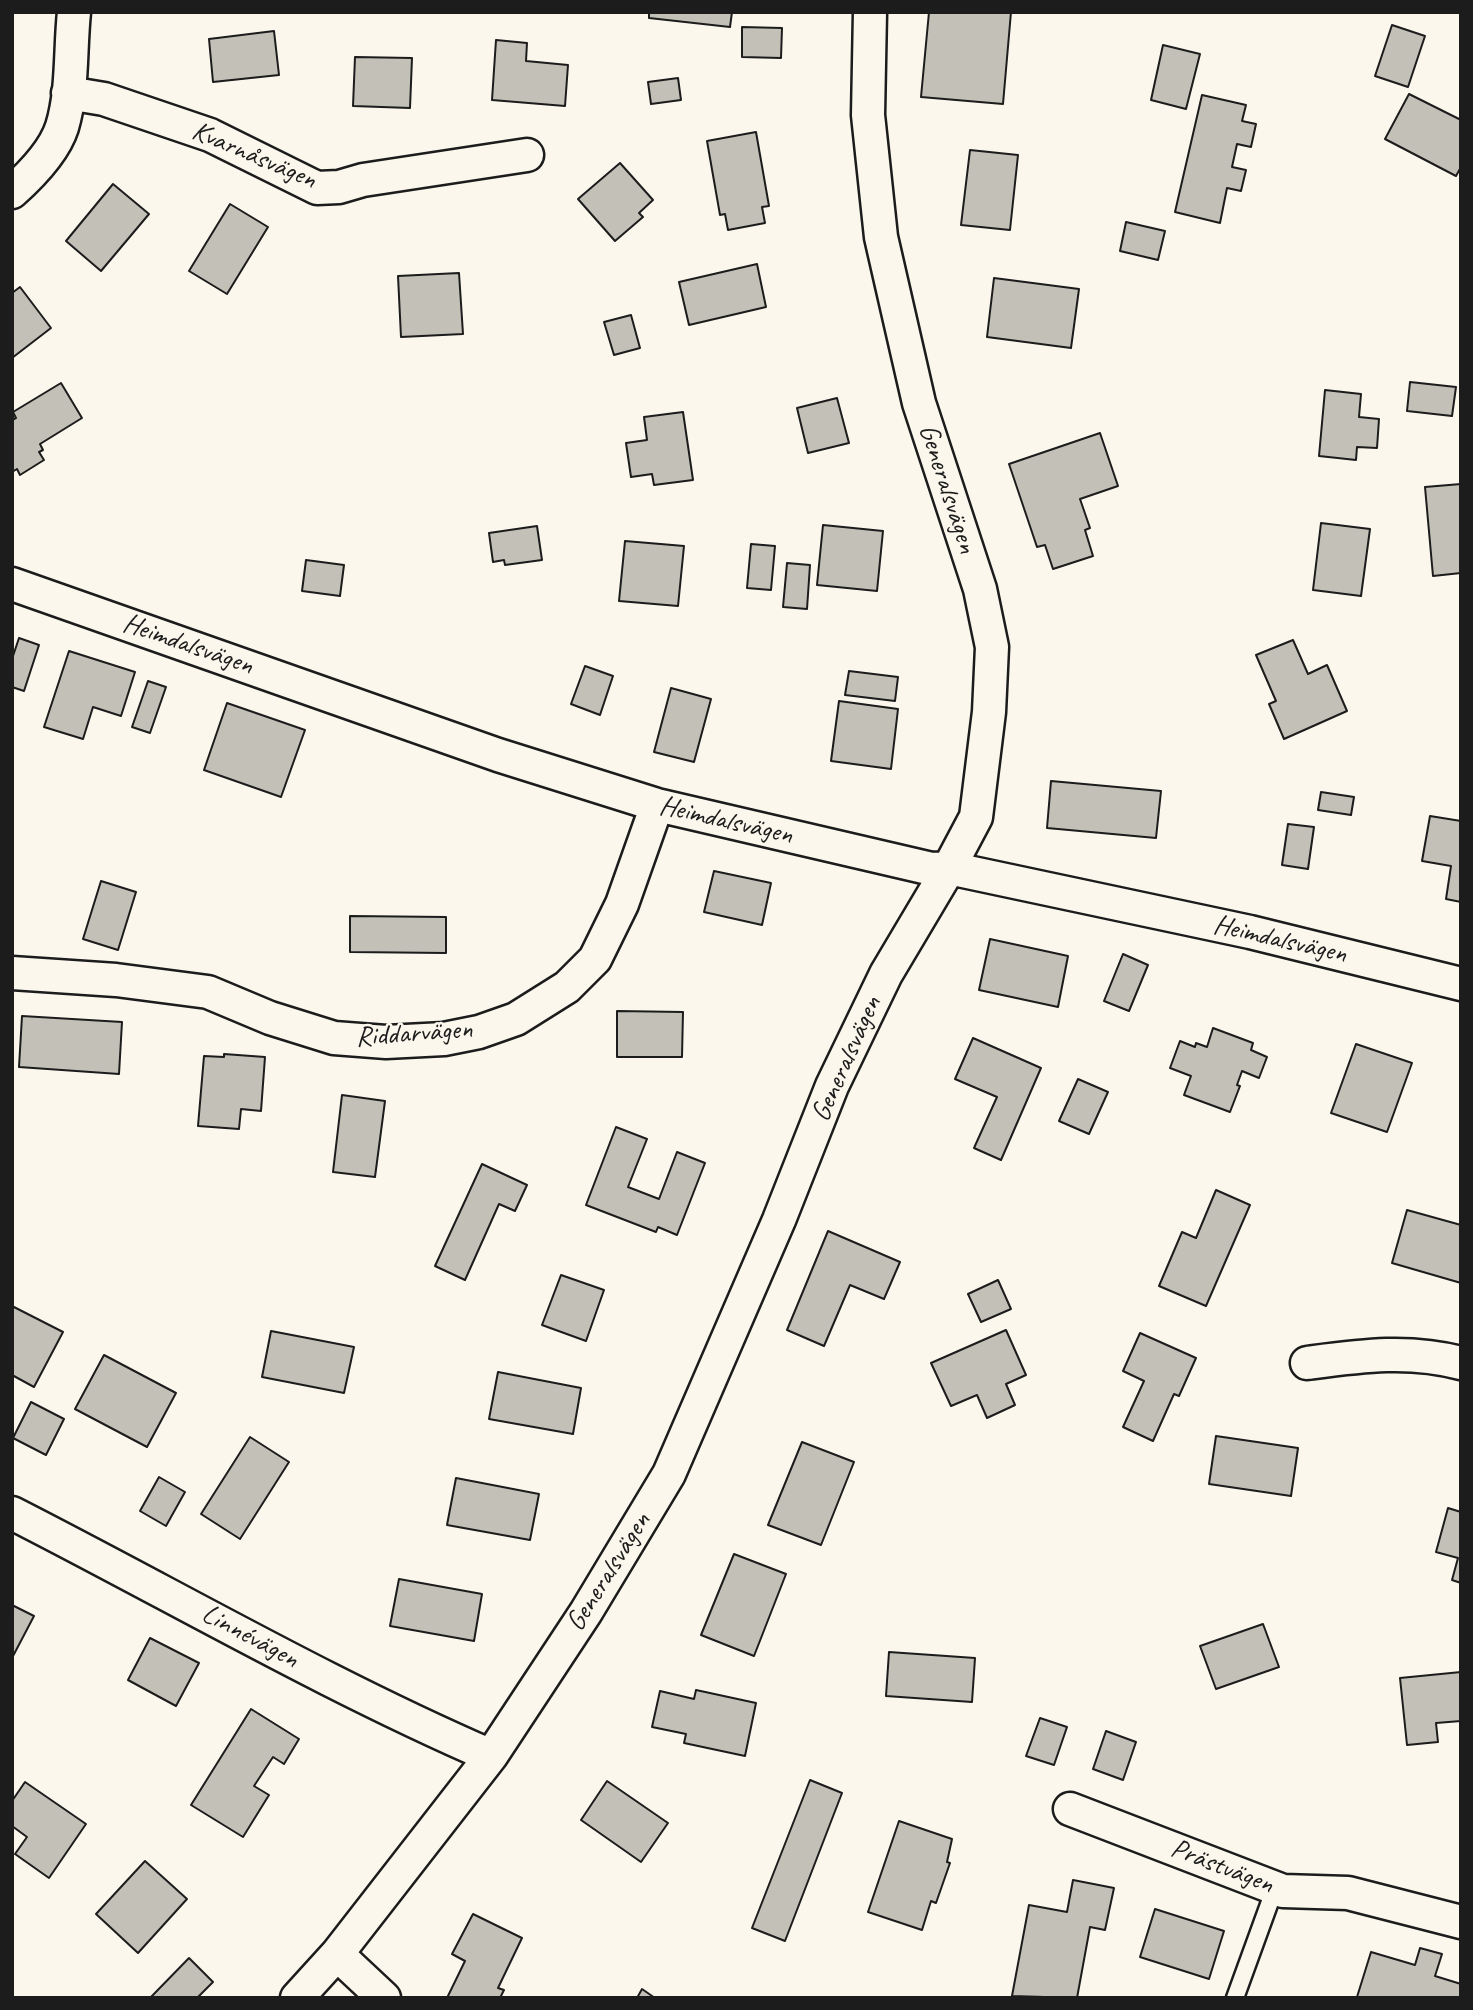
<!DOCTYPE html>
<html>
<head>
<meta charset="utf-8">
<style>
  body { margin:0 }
  #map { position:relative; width:1473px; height:2010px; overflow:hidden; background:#fbf7ec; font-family:Caveat,sans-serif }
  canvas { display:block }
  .frame { position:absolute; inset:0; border:14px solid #1c1c1c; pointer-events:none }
</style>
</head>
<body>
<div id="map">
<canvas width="1473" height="2010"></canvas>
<div class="frame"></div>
</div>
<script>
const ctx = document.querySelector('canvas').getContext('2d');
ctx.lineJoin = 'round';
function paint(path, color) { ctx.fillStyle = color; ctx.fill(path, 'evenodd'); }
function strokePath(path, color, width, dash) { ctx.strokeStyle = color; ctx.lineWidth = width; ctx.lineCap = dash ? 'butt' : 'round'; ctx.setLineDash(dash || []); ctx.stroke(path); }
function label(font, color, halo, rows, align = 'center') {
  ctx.font = font + ' Caveat,sans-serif'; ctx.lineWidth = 5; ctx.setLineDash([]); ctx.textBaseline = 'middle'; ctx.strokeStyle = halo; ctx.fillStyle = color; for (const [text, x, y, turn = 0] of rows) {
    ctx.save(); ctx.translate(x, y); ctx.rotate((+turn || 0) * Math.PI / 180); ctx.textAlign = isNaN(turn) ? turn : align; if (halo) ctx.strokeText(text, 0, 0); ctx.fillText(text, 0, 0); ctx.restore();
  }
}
const building = new Path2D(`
  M649,12H732L730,27L649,18Z
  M929,12H1011L1003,104L921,97Z
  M1392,25L1425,36L1408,87L1375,76Z
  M742,27L782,28L781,58L742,57Z
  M274,31L279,75L213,82L209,39Z
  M496,40L527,43L526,61L568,65L565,106L492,100Z
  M1163,45L1200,54L1186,109L1151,100Z
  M355,57L412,58L410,108L353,106Z
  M678,78L681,100L651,104L648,82Z
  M1409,94L1461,120V167L1456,176L1385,139Z
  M1202,95L1246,105L1242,121L1256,124L1251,147L1237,144L1232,167L1246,170L1241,191L1227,188L1220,223L1175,212Z
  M756,132L769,206L762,207L765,223L728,230L725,214L720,215L707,141Z
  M970,150L1018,155L1010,230L961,225Z
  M620,163L653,200L639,213L643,217L615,241L578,199Z
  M113,184L149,214L101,271L66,241Z
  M230,204L268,227L227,294L189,271Z
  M1126,222L1165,231L1158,260L1120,251Z
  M757,264L766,307L689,325L679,282Z
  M459,273L463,334L401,337L398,276Z
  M994,278L1079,289L1071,348L987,337Z
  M20,287L51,328L12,358V293Z
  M631,315L640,348L614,355L604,322Z
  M1410,382L1456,387L1452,416L1407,411Z
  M61,383L82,418L40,444L43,450L39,452L44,460L20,475L17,469L12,472V420L16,418L13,412Z
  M1325,390L1361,394L1359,417L1379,419L1377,448L1357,447L1356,460L1319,456Z
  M837,398L849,443L808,453L797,408Z
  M683,412L693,480L654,485L652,474L631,477L626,443L647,440L644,417Z
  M1100,433L1118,486L1080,499L1090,528L1085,530L1093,556L1053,569L1045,545L1037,547L1009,464Z
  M1461,484V573L1433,576L1425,487Z
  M1321,523L1370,529L1361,596L1313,590Z
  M823,525L883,531L877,591L817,585Z
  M537,526L542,560L505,565L504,560L493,562L489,533Z
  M625,541L684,546L678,606L619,601Z
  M751,544L775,546L771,590L747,588Z
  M306,560L344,565L340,596L302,591Z
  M787,563L810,565L807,609L783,607Z
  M19,638L39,645L24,691L12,687V659Z
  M1293,640L1308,674L1327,665L1347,711L1284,739L1269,704L1276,701L1256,655Z
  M69,651L135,672L121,716L93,707L83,739L44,727Z
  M585,666L613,676L600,715L571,704Z
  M849,671L898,677L895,701L845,695Z
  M148,681L166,687L150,733L132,727Z
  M671,688L711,699L694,762L654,752Z
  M839,701L898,709L891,769L831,761Z
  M227,703L305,730L281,797L204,770Z
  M1051,781L1161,791L1156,838L1047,828Z
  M1321,792L1354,797L1351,815L1318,810Z
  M1430,816L1461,821V902L1446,899L1451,866L1422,861Z
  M1288,824L1314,827L1308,869L1282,865Z
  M714,871L771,883L762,925L704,912Z
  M101,881L136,892L118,950L83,939Z
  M350,916L446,917V953L350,952Z
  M990,939L1068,956L1058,1007L979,990Z
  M1123,954L1148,965L1129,1011L1104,1001Z
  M617,1011L683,1012L682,1057H617Z
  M22,1016L122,1022L119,1074L19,1067Z
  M1213,1028L1253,1043L1251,1050L1267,1057L1259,1078L1242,1071L1237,1085L1240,1086L1230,1112L1184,1095L1191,1076L1170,1068L1180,1041L1195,1047L1196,1043L1207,1047Z
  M973,1038L1041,1068L1001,1160L974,1148L997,1097L955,1079Z
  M1356,1044L1412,1063L1387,1132L1331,1113Z
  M224,1054L265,1057L261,1111L241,1109L239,1129L198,1126L204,1056L224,1057Z
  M1078,1079L1108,1092L1089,1134L1059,1121Z
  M342,1095L385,1101L375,1177L333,1172Z
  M616,1127L647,1139L628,1187L659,1199L677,1152L705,1163L677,1235L658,1227L656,1232L586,1205Z
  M482,1164L527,1185L515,1211L499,1204L465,1280L435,1266Z
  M1216,1190L1250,1205L1206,1306L1159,1286L1182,1232L1196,1238Z
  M1407,1210L1461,1225V1283L1392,1263Z
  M828,1231L900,1262L884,1299L850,1285L824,1346L787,1330Z
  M561,1275L604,1290L586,1341L542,1325Z
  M998,1280L1011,1309L981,1322L968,1294Z
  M12,1306L63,1332L34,1387L12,1375Z
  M1006,1330L1026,1375L1006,1384L1015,1405L987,1418L977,1395L951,1406L931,1363Z
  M271,1331L354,1347L344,1393L262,1377Z
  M1140,1333L1196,1358L1179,1396L1174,1394L1153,1441L1123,1427L1144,1381L1123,1371Z
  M104,1355L176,1393L147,1447L75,1409Z
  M498,1372L581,1388L573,1434L489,1419Z
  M31,1402L64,1419L46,1455L13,1438Z
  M1216,1436L1298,1448L1291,1496L1209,1484Z
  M250,1437L289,1462L240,1539L201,1514Z
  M802,1442L854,1462L821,1545L768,1525Z
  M159,1477L185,1492L166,1526L140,1511Z
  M456,1478L539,1494L530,1540L447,1525Z
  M1448,1508L1461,1512V1583L1452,1580L1458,1558L1436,1552Z
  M734,1554L786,1574L754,1656L701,1635Z
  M399,1579L482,1594L474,1641L390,1626Z
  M12,1605L34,1616L12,1658Z
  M1263,1624L1279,1667L1216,1689L1200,1646Z
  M150,1638L199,1663L176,1706L128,1680Z
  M889,1652L975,1658L972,1702L886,1696Z
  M1461,1672V1721L1436,1723L1438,1742L1407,1745L1400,1678Z
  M696,1690L756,1703L745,1756L684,1743L686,1734L652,1727L660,1691L694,1699Z
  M251,1709L299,1739L284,1764L273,1757L254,1786L269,1795L243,1837L191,1805Z
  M1040,1718L1067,1727L1054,1765L1026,1756Z
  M1106,1731L1136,1742L1123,1780L1093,1769Z
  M810,1780L842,1793L785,1941L752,1928Z
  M607,1781L668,1823L641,1862L581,1820Z
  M25,1782L86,1824L49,1878L15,1854L27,1837L12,1826V1801Z
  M899,1821L952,1839L947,1862L950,1863L936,1903L931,1901L922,1930L868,1912Z
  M145,1861L187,1899L138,1953L96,1914Z
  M1073,1880L1114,1888L1105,1930L1090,1927L1077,1998L1012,1996L1029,1905L1067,1912Z
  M1155,1909L1224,1931L1209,1979L1140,1957Z
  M473,1914L522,1938L498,1988L504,1990L500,1998H447L465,1961L452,1954Z
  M1420,1948L1442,1954L1435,1976L1461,1984V1998L1357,1997L1371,1952L1415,1965Z
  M189,1958L213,1982L197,1998H150Z
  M642,1989L655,1998H637Z`);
paint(building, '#c3c0b8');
strokePath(building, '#1c1c1c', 2);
const service = new Path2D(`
  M1235,1998L1275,1888`);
const minor = new Path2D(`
  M68,93L104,99L210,135L317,188L339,187L363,180L527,155
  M12,192C31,175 54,152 62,127C73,91 70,50 74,12
  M12,584L498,755L657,805L932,869L949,868L1250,932L1461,984
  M12,973L116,980L208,992L270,1018L334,1038L386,1042L444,1039L479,1032L516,1019L567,987L595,959L622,904L657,805
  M1307,1363C1360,1356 1408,1349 1461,1363
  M12,1513C171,1594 327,1685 491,1756
  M1070,1809L1283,1891L1348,1893L1461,1922
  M337,1954L384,1998
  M297,1998L337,1954L491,1756L586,1612L669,1474L779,1220L832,1086L886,974L949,868L976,817L989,712L992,647L980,589L919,403L881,237L868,115L870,12`);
strokePath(service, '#1c1c1c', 21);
strokePath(minor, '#1c1c1c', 37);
strokePath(service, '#fbf7ec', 16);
strokePath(minor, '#fbf7ec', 32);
label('28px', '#1c1c1c', '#fbf7ec', [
  ["Kvarnåsvägen",254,156,23],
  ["Generalsvägen",947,489,72],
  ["Heimdalsvägen",188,645,19],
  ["Heimdalsvägen",726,821,13],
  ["Heimdalsvägen",1280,940,13],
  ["Riddarvägen",414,1034,-4],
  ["Generalsvägen",847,1059,-66],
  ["Generalsvägen",609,1572,-58],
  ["Linnévägen",250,1637,28],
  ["Prästvägen",1222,1867,21]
]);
</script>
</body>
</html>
